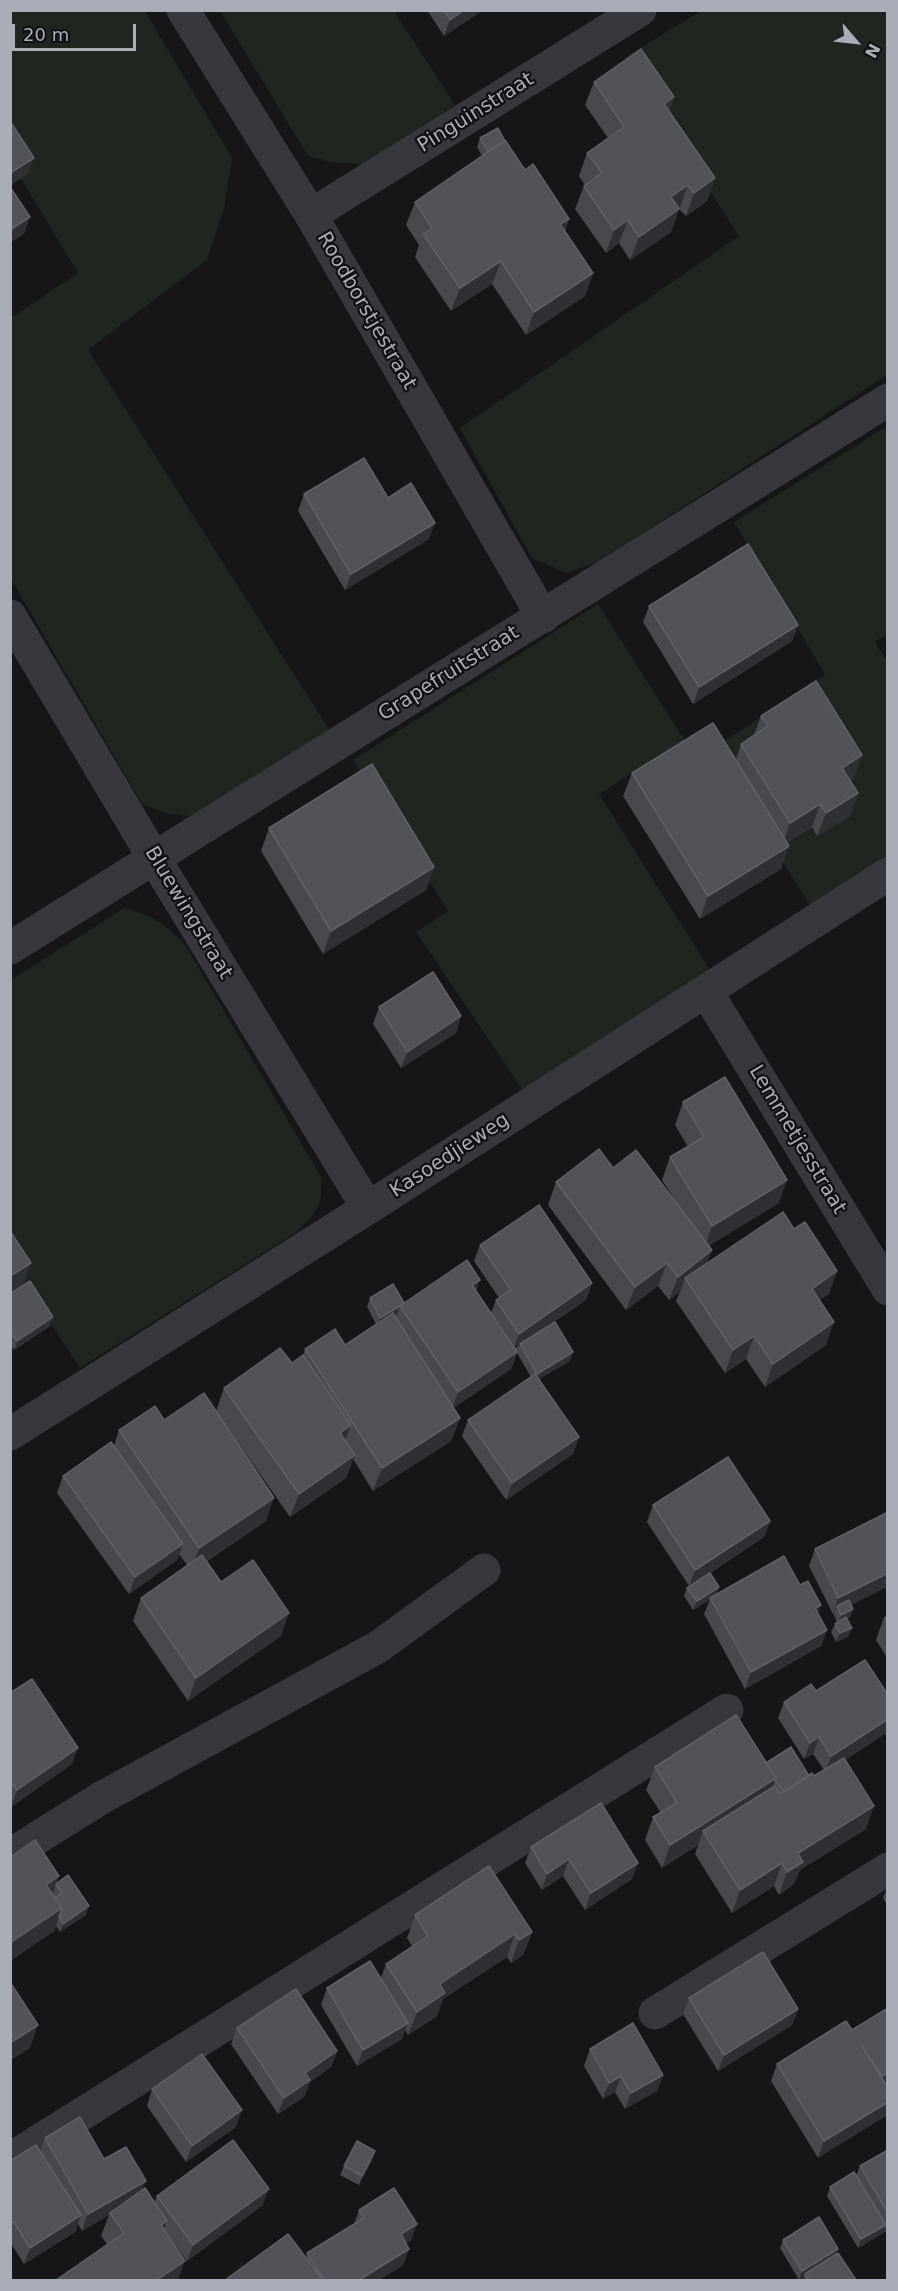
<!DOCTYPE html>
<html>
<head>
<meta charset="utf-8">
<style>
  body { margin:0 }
  #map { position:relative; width:898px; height:2291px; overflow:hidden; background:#161618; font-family:"DejaVu Sans",sans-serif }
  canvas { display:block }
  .frame { position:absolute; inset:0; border:12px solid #a8adb8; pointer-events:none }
  .north { position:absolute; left:826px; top:12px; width:60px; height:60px; -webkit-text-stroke:4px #111113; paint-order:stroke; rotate:118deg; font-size:16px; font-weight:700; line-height:24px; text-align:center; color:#a8adb8 }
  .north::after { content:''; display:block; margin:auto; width:21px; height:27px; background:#a8adb8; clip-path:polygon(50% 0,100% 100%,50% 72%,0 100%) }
  .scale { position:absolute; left:12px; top:24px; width:124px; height:27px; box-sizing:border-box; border:3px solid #a8adb8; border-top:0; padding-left:8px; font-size:18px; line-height:21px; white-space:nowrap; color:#a8adb8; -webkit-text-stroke:4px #111113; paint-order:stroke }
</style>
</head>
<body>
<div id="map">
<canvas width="898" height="2291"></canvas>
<div class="frame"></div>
<div class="north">N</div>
<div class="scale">20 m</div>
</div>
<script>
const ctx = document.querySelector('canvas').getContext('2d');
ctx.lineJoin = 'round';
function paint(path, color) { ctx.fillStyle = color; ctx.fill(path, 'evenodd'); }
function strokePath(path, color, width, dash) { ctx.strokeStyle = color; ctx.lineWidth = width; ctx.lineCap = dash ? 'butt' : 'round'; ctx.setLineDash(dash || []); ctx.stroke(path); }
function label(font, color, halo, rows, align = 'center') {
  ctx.font = font + ' "DejaVu Sans",sans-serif'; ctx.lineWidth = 4.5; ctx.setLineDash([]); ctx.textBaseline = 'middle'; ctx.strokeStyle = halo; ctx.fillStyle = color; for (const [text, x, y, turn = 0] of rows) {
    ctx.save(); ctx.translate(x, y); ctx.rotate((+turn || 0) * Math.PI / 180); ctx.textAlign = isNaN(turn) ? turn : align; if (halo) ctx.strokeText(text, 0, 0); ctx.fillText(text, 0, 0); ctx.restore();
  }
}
paint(new Path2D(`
  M11,10L145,11L232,158L224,208L207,260L88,350L330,731L199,817L169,814L142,804L11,579V318L78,273L11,162Z
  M220,11H394L455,105L364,164L335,163L308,156Z
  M701,11H887V375L600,561L566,573L532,558L460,428L739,236L624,58Z
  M887,426V634L875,642L887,661V867L816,914L711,750L825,674L734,522Z
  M598,604L685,741L599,794L712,973L524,1092L416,932L448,911L353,760Z
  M124,908C154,916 164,923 186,946L321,1177C323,1207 316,1214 295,1233L80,1368L11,1264V980Z`), '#1e261f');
strokePath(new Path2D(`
  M183,10L311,215L543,617
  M311,215L640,10
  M10,616L154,858L368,1208
  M10,948L888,400
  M706,991L888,1289
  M10,1434L368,1208L888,874
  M10,1855L101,1798L378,1647L484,1570
  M655,2013L888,1869
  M10,2159L727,1710`), '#37383d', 33);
paint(new Path2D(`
  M427,10H483L444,36Z
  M594,82L674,97L669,111L715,178L707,201L686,216L679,209L671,232L630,260L619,243L606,253L575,209L584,186L585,185L579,176L587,153L608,138L585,105Z
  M480,138L505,141L525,170L569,219L565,231L593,273L585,296L526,335L492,284L451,311L415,257L419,245L406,225L415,202L482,156L477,147Z
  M304,494L388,498L429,539L345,590L298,511Z
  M649,606L798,625L792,641L693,704L643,622Z
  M761,716L854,778L850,781L858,793L850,816L817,836L812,827L787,842L781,869L700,919L623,796L632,773L736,759L741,744L754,735Z
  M269,828L434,867L426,890L323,954L261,851Z
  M379,1007L461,1016L456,1033L401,1068L373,1024Z
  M683,1102L779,1203L708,1246L707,1263L794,1229L837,1271L829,1294L819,1300L826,1345L765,1387L746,1359L725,1373L676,1301L680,1292L669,1300L658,1286L626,1310L548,1205L556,1182L676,1202L662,1180L670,1157L688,1147L675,1125Z
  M480,1245L592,1283L586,1300L535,1335L570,1361L539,1379L579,1437L573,1454L506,1500L462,1436L468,1420L531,1377L517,1353L511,1369L453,1408L460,1418L451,1441L373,1491L353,1459L346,1478L290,1517L216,1411L224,1388L292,1363L303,1356L305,1349L345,1345L376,1324L367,1307L370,1298L404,1303L476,1290L491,1313L496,1300L499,1298L474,1261Z
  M10,1294L50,1326L14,1350L10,1345Z
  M164,1420L266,1521L207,1561L221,1582L281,1636L188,1701L133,1621L141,1598L187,1565L179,1554L177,1560L129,1594L57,1493L63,1476L114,1446L119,1430Z
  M653,1505L770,1521L764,1537L710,1573L719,1587L716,1595L800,1585L827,1630L821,1646L745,1689L704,1614L710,1600L693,1610L684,1596L687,1588L689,1586L647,1522Z
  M888,1512V1586L851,1605L853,1609L850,1617L847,1619L848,1637L836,1642L831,1632L835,1624L837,1622L834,1615V1613L833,1614L809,1566L815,1549Z
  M888,1615V1659L876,1640L884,1617Z
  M816,1691L887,1694L888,1693V1732L845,1760L866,1829L800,1870L794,1884L779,1895L774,1886L732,1913L695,1854L698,1845L662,1868L645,1840L653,1817L661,1813L646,1790L655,1767L766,1763L814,1776L824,1770L813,1754L804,1759L778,1718L784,1702Z
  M10,1693L72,1764L11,1807Z
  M531,1847L638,1863L632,1879L585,1910L563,1876L542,1890L525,1863Z
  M10,1857L57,1883L86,1915L60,1932L56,1926L54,1931L10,1961Z
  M888,1887V1906L883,1898Z
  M415,1915L532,1932L523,1955L511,1963L507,1957L443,1999L437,2016L408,2035L405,2030L402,2039L357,2066L321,2005L327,1988L381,1978L386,1964L412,1946L407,1938Z
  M689,1998L798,2009L792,2025L718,2071L683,2014Z
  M888,2008L887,2086L818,2158L771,2081L777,2064L852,2030Z
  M237,2028L337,2051L331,2067L310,2082L304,2097L278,2114L231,2044Z
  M590,2049L663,2075L657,2091L625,2109L615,2092L603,2099L584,2066Z
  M152,2089L236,2127L186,2162L147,2106Z
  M45,2138L104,2159L142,2190L154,2203L157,2196L263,2205L187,2261L164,2229L108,2245L101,2236L109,2215L82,2231L78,2224L75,2232L24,2264L10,2242V2161L40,2151Z
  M888,2150V2230L858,2248L827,2196L830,2187L856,2176L860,2166Z
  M372,2160L359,2185L340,2175L344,2166Z
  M359,2210L411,2241L406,2243L409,2249L403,2265L379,2280H225L306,2258L307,2253L354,2224Z
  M783,2240L836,2255L856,2280H802L804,2277L799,2280L780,2248Z`), '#47494d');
paint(new Path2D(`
  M464,10H483L444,36L450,20Z
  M674,97L665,120L664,104Z
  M34,158L28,174L10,186V173Z
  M715,178L707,201L686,216L694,193Z
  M688,185L680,208L671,197Z
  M679,209L671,232L630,260L639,237Z
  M30,217L24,234L10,243V230Z
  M569,219L561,242L560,224Z
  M628,220L619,243L606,253L614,230Z
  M501,261L492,284L451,311L460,288Z
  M593,273L585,296L526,335L534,312Z
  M435,523L429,539L345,590L351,574Z
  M798,625L792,641L693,704L699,687Z
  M862,755L854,778L834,791L842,768Z
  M858,793L850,816L817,836L826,813Z
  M820,804L812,827L782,846L790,823Z
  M789,846L781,869L700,919L708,896Z
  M434,867L426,890L323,954L331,931Z
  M461,1016L456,1033L401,1068L407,1052Z
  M787,1180L779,1203L704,1249L712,1226Z
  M712,1250L703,1273L685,1278L680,1292L669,1300L678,1277Z
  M31,1263L23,1286L10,1294V1276Z
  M667,1263L658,1286L626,1310L635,1287Z
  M837,1271L829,1294L803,1312L812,1289Z
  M480,1280L474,1297L472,1285Z
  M592,1283L586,1300L513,1350L519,1334Z
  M400,1306L397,1315L377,1326L380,1318Z
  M53,1317L50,1326L14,1350L17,1341Z
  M834,1322L826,1345L765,1387L773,1364Z
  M754,1336L746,1359L725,1373L733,1350Z
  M517,1352L511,1369L452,1409L458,1392Z
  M573,1352L570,1361L534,1382L537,1374Z
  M460,1418L451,1441L373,1491L382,1468Z
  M351,1425L342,1448L340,1433Z
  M579,1437L573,1454L506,1500L512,1483Z
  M355,1455L346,1478L290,1517L299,1494Z
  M274,1498L266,1521L191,1571L199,1548Z
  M770,1521L764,1537L689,1586L695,1570Z
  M183,1544L177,1560L129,1594L135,1577Z
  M888,1573V1586L839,1611L837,1606L834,1613L833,1614L838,1598Z
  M719,1587L716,1596L710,1598V1600L693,1610L697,1601Z
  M821,1605L815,1622V1608Z
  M853,1609L850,1617L838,1624L841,1615Z
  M289,1613L281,1636L188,1701L196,1678Z
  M852,1628L848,1637L836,1642L840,1633Z
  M827,1630L821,1646L745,1689L751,1672Z
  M888,1719V1732L825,1773L831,1756Z
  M819,1737L813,1754L804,1759L810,1743Z
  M78,1748L72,1764L11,1807L17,1790Z
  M776,1778L767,1801L703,1831L698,1845L662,1868L670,1845Z
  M874,1806L866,1829L800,1870L794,1884L779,1895L787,1872L798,1853Z
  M569,1859L563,1876L542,1890L547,1874Z
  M638,1863L632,1879L585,1910L591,1893Z
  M782,1863L774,1886L732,1913L740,1890Z
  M59,1876L51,1899L46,1885Z
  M89,1906L86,1915L60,1932L63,1924Z
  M62,1908L54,1931L10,1961V1943Z
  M532,1932L523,1955L511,1963L519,1940Z
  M515,1934L507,1957L443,1999L437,2016L408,2035L417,2012L440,1984Z
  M798,2009L792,2025L718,2071L724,2055Z
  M408,2023L402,2039L357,2066L363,2050Z
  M38,2025L30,2048L10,2061V2043Z
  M337,2051L331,2067L310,2082L304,2097L278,2114L284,2098L305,2073Z
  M888,2073V2086L876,2093L882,2076Z
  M663,2075L657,2091L625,2109L631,2093Z
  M621,2076L615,2092L603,2099L609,2083Z
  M888,2102V2115L818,2158L824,2141Z
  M242,2110L236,2127L186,2162L192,2146Z
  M375,2151L372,2160L359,2185L362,2176Z
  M146,2181L140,2198L110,2213L109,2215L82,2231L88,2214Z
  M269,2189L263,2205L187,2261L193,2245Z
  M81,2215L75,2232L24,2264L30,2248Z
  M167,2221L158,2244L161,2225Z
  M888,2221V2230L883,2233Z
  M417,2224L411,2241L395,2250L401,2234Z
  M886,2225L883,2233L858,2248L861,2239Z
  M409,2249L403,2265L379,2280H359Z
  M838,2249L835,2257L805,2274L804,2277L799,2280L802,2271Z
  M185,2261L178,2280H157Z`), '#2f3033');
const building = new Path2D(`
  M444,10H464L450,20Z
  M641,49L674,97L664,104L715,178L694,193L688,185L671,197L679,209L639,237L628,220L614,230L584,186L602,173L587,153L624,127L594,82Z
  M10,121L34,158L10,173Z
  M498,128L505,141L488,152L480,138Z
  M505,140L525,170L533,164L569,219L560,224L593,273L534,312L501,261L460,288L423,234L432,228L415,202Z
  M10,187L30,217L10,230Z
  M364,458L388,498L411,483L435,523L351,574L304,494Z
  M748,544L798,625L699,687L649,606Z
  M816,681L862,755L842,768L858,793L826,813L820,804L790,823L741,744L768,726L761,716Z
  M713,723L789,846L708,896L632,773Z
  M372,764L434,867L331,931L269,828Z
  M433,972L461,1016L407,1052L379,1007Z
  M725,1077L787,1180L712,1226L670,1157L704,1137L683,1102Z
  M599,1149L613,1168L636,1150L712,1250L678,1277L667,1263L635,1287L556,1182Z
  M539,1205L592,1283L519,1334L496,1300L511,1290L480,1245Z
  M783,1212L794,1229L805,1222L837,1271L812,1289L834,1322L773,1364L754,1336L733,1350L685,1278Z
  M10,1231L31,1263L10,1276Z
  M467,1260L480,1280L472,1285L517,1352L458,1392L400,1306Z
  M30,1281L53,1317L17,1341L10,1331V1294Z
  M393,1284L404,1303L400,1306L380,1318L370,1298Z
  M393,1313L460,1418L382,1468L305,1349L335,1329L345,1345Z
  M555,1322L573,1352L537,1374L520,1344Z
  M280,1348L292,1363L303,1355L351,1425L340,1433L355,1455L299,1494L224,1388Z
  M535,1374L579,1437L512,1483L468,1420Z
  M204,1393L274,1498L199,1548L119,1430L155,1406L164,1420Z
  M111,1442L183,1544L135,1577L63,1476Z
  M728,1457L770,1521L695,1570L653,1505Z
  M888,1512V1573L838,1598L815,1549Z
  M202,1555L221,1582L253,1560L289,1613L196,1678L141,1598Z
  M784,1556L800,1585L808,1581L821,1605L815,1608L827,1630L751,1672L710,1598Z
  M710,1573L719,1587L697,1601L687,1588Z
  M849,1600L853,1609L841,1615L837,1606Z
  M846,1617L852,1628L840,1633L835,1624Z
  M865,1660L888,1695V1719L831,1756L819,1737L810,1743L784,1702L811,1684L816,1691Z
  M32,1679L78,1748L17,1790L10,1781V1693Z
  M736,1715L776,1778L670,1845L653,1817L677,1803L655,1767Z
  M791,1747L809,1776L783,1792L775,1780L776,1778L766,1763Z
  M844,1758L874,1806L798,1853L803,1862L787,1872L782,1863L740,1890L703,1831L775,1786L780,1794L812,1773L814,1776Z
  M601,1803L638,1863L591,1893L569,1859L547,1874L531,1847Z
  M35,1840L59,1876L46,1885L62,1908L10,1943V1857Z
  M489,1866L532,1932L519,1940L515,1934L440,1984L445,1993L417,2012L386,1964L428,1936L415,1915Z
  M68,1875L89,1906L63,1924L59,1917L62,1908L55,1898L62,1893L56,1885L57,1883Z
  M763,1952L798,2009L724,2055L689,1998Z
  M370,1961L408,2023L363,2050L327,1988Z
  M10,1982L38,2025L10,2043Z
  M296,1989L337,2051L305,2073L310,2080L284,2098L237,2028Z
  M888,2008V2073L882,2076L862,2046L888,2088V2102L824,2141L777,2064L846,2021L852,2030Z
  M633,2023L663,2075L631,2093L621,2076L609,2083L590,2049Z
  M202,2054L242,2110L192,2146L152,2089Z
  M80,2117L104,2159L126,2147L146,2181L88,2214L45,2138Z
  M233,2140L269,2189L193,2245L157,2196Z
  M357,2141L375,2151L362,2176L344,2166Z
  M36,2145L81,2215L30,2248L14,2222L10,2224V2161Z
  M888,2150V2213L860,2166Z
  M854,2172L886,2225L861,2239L830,2187Z
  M145,2188L167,2221L161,2225L185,2261L157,2280H56L124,2233L110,2213Z
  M394,2188L417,2224L401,2234L409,2249L359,2280H324L307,2253L364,2218L359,2210Z
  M819,2217L838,2249L802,2271L783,2240Z
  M288,2234L323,2280H225Z
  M838,2253L856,2280H809L805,2274Z`);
paint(building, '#525359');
strokePath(building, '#5f6168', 1.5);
label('20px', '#a8adb8', '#111113', [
  ["Pinguinstraat",476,113,-32],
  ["Roodborstjestraat",366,311,60],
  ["Grapefruitstraat",449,674,-32],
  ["Bluewingstraat",188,913,59],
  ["Lemmetjesstraat",797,1140,59],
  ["Kasoedjieweg",450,1156,-33]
]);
</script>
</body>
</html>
